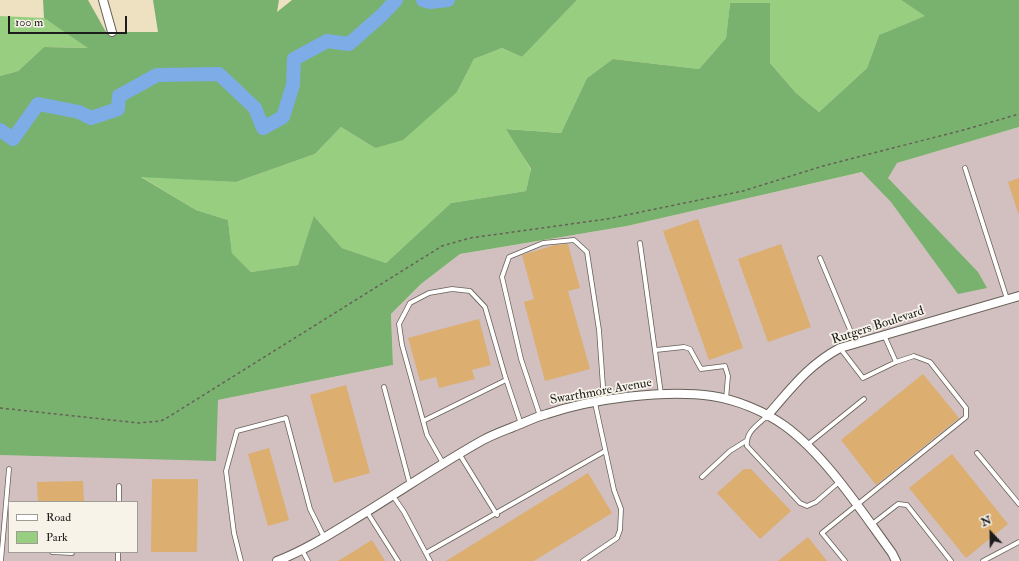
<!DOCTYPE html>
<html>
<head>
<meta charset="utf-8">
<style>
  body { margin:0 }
  #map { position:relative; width:1019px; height:561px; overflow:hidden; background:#eee1c2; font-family:"IM FELL Double Pica",serif }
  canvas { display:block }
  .legend { position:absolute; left:8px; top:501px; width:130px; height:52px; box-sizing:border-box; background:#f7f3e8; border:1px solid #9f9d96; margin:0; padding:5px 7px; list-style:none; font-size:12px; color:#1c1c1c }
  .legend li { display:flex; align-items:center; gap:8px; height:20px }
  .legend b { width:20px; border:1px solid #9f9d96 }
  .north { position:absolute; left:971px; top:513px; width:40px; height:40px; -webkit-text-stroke:3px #f7f3e8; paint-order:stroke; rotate:338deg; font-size:11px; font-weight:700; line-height:16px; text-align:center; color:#1c1c1c }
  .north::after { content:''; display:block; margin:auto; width:14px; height:18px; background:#1c1c1c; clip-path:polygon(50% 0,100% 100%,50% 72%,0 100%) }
  .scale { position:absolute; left:8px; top:16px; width:119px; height:18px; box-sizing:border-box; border:2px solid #1c1c1c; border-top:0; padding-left:5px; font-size:12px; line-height:14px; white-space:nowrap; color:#1c1c1c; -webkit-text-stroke:3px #f7f3e8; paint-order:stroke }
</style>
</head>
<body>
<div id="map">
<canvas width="1019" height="561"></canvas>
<ul class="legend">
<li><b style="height:5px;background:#fff"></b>Road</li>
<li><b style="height:11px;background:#97ce80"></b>Park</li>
</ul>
<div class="north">N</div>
<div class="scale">100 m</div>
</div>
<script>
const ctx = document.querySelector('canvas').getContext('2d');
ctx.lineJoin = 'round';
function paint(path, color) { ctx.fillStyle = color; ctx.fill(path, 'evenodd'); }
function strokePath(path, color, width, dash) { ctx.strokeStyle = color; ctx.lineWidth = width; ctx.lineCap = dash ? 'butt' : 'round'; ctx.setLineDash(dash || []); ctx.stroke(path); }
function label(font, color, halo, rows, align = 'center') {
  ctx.font = font + ' "IM FELL Double Pica",serif'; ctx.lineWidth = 3.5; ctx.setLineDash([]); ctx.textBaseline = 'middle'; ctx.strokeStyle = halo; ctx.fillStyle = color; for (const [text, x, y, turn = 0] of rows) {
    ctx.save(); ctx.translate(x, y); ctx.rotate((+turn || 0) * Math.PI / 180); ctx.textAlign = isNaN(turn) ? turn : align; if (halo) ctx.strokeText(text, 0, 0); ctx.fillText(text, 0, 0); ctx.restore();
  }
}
paint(new Path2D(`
  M1019,127V561H0V455L79,456L218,400L393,365L391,314L421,284L460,254L627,226L880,168ZM9,502H137V552H9Z`), '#d2bfc0');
paint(new Path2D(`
  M577,0H901L926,16L879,35L867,68L819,112L796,93L770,63L769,3H730L726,38L699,69L613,59L587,78L561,133L507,129L531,170L526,191L451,203L386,263L342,248L315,217L298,265L251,272L232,253L228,220L196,210L140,176L236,182L315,154L341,127L375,148L457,92L474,59L502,48L522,57Z
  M0,16L44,18L89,48L44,47L18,71L0,76Z`), '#97ce80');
paint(new Path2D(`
  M43,0H88L106,32H158L153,0H279L277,12L292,0H577L522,57L502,48L474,59L457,92L403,140L375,148L341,127L315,154L236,182L141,177L196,210L228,220L232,253L251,272L298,265L314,216L342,248L386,263L451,203L526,191L531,169L506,129L561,133L587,78L613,59L699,69L726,38L730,3H770V63L796,93L819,112L867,68L879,35L925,16L901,0H1019V127L897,163L888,178L978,272L987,288L958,294L891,202L862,172L627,226L460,254L421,284L391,314L393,365L218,400L216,461L0,455V76L18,71L44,47L88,48L44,18Z`), '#79b16e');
strokePath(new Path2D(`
  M423,0L430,2L448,0
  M0,130L13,139L38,104L79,112L91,118L118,109L119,96L157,75L219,74L255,108L263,128L283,117L293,85L294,59L327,41L349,44L382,15L396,0`), '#7dace7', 14);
paint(new Path2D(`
  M1019,178V213H1018L1008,182Z
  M698,219L743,348L709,360L663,231Z
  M568,244L580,288L568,291L590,369L545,381L524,302L534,299L522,255L555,245Z
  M781,244L811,327L768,342L738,259Z
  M479,319L491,365L472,370L475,379L439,388L436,377L420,381L408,338Z
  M923,374L959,418L876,485L841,440Z
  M346,385L370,473L334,483L310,395Z
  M269,448L289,520L268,526L248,454Z
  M952,454L1008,524L966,558L909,488Z
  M744,469H751L791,511L760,539L717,493Z
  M588,473L612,513L534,561H446Z
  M152,479H198L197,552H151Z
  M83,481L84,502H38L37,482Z
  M808,537L827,561H778Z
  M372,540L385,561H338Z`), '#dcae6f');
const lane = new Path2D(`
  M965,168L1007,299
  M640,243L661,394
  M820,258L856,344
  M840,348L863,378L896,362L884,335
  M656,350L684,347L690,349L701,369L725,366L728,376L726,399
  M384,387L410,485
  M540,416L521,359L502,277L509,257L543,243L574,240L587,252L599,330L604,401
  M767,416C758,425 745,432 747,446L800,503L807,506L816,502L839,482
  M423,421L506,380
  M807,445L864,399
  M977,453L1019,504
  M460,455L497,515
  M444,465L427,435L402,345L399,324L410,303L429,293L452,289L470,291L485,307L505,376L521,424
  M702,477L730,451L746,441
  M393,496L404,512L430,561
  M119,502V486
  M367,512L398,561
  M871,525L898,504L907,505L951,561
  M302,550L308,561
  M52,552L72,553
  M426,553L605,451
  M1,561L9,469
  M118,561V552
  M241,561L234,533L226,471L237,431L286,418L310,509L324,537
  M583,561L617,538L620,530L621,509L614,490L595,403
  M845,561L822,533L966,417V408L930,362L914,356L896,362
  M983,561L1019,542`);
const street = new Path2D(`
  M103,0L112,32
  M767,416C790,390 808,365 840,348L1019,296
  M277,561C303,551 327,536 350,522C395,495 438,465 483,440C492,435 503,431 513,427C524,423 535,417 547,414C591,399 665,389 712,396C737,400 764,411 785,426C826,456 862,512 892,553L896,561`);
strokePath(lane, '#666156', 5.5);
strokePath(street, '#666156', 10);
strokePath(new Path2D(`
  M0,408L139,423L161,421L170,416L442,246L470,238L607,219L743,191L823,166L967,129L1019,114`), '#666156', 1.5, [3, 3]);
strokePath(lane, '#fff', 4);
strokePath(street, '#fff', 8);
label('13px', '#1c1c1c', '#f7f3e8', [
  ["Rutgers Boulevard",878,326,-18],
  ["Swarthmore Avenue",601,392,-10]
]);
</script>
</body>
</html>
